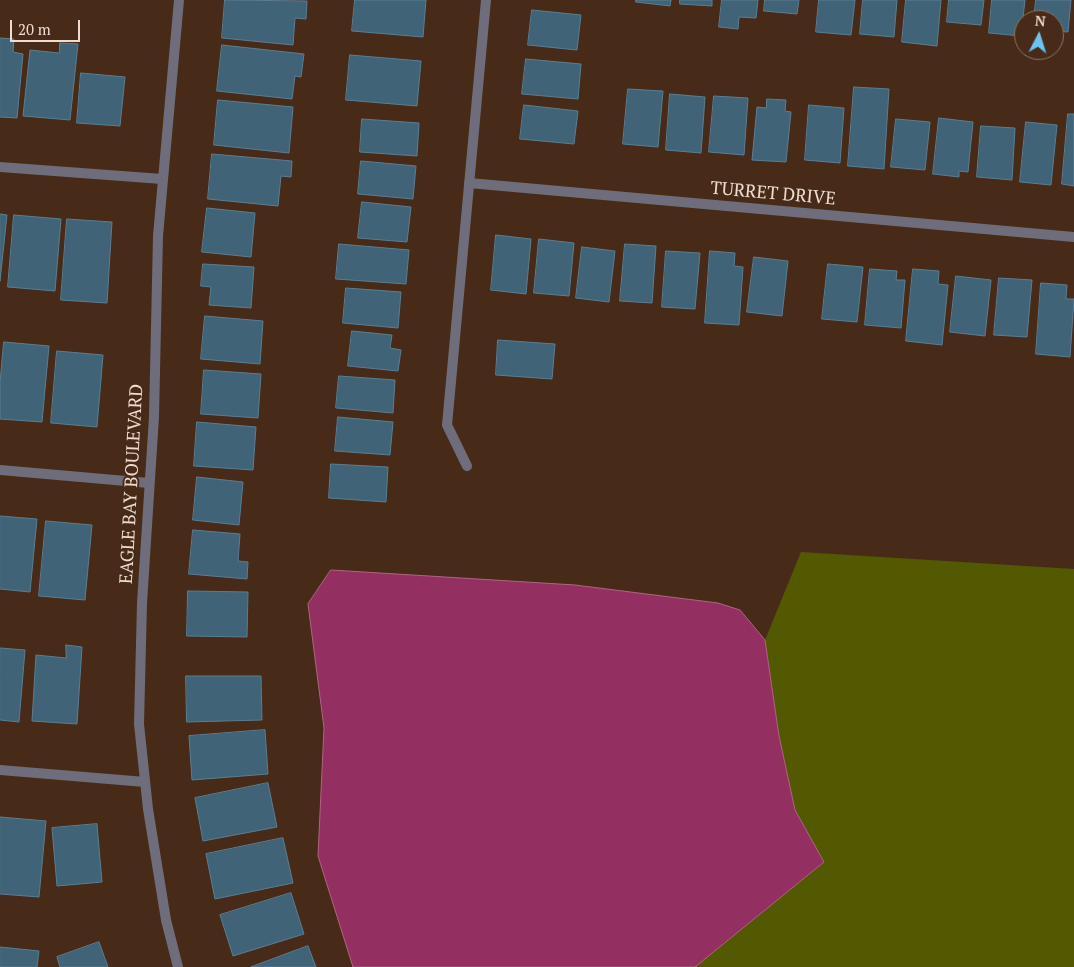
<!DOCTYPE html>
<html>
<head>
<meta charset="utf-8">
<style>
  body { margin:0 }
  #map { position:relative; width:1074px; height:967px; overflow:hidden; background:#472b18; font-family:"PT Serif",serif }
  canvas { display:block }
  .north { position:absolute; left:1014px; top:10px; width:50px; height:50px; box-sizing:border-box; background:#472b18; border:1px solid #8a7262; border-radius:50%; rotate:5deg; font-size:14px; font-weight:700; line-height:20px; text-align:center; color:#eedcd0 }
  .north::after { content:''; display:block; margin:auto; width:18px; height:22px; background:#6bc3f2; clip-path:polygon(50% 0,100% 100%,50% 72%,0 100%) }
  .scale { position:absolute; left:10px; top:20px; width:70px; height:22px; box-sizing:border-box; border:2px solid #eedcd0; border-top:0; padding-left:6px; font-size:15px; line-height:18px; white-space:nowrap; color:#eedcd0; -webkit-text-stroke:4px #472b18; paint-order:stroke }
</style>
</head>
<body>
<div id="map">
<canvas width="1074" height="967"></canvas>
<div class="north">N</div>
<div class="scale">20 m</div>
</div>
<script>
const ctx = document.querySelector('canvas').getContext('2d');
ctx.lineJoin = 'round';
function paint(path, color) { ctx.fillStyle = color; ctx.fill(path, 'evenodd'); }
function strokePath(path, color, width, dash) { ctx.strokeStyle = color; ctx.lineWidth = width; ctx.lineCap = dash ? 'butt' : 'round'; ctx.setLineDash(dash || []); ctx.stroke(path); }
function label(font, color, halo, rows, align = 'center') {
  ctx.font = font + ' "PT Serif",serif'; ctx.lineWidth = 4; ctx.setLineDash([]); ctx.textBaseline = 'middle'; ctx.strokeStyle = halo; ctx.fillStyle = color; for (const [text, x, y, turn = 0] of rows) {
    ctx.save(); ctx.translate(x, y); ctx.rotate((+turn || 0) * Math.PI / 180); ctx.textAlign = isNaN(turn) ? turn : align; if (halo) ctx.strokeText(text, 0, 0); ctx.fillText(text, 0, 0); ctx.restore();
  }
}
paint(new Path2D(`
  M801,552L1074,569V967H695L824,862L795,810L779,736L765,640Z`), '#535900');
const water = new Path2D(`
  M331,570L575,585L718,603L740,610L765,640L779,736L795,810L824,862L695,967H353L318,856L324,728L308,604Z`);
paint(water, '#943061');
strokePath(water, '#af6482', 1);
const building = new Path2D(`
  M225,0L307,1L306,19L295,18L293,45L222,38Z
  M355,0H426L423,37L352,31Z
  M636,0H671L670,6L636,2Z
  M680,0H712V6L680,4Z
  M722,0H758L756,18L739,17L738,29L719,27Z
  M765,0H799L797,14L764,11Z
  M819,0H855L851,35L816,32Z
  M863,0H897L894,37L860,34Z
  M906,0H941L937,46L902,42Z
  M949,0H984L981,25L947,22Z
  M992,0H1025L1021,36L989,33Z
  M1036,0H1071L1068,32L1054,31V20H1034Z
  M532,10L581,15L577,50L528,45Z
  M0,38L14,39L13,52L23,54L17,118L0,117Z
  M60,43L78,44L70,120L23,116L30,50L59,53Z
  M222,45L304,54L301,77L295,76L292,99L217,91Z
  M350,55L421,61L417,106L346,100Z
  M526,59L581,64L578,99L522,94Z
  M81,73L125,77L120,126L77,123Z
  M854,87L889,89L884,169L848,166Z
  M628,89L663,91L658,147L623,144Z
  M670,94L705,97L701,153L666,150Z
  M714,96L748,98L744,155L709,152Z
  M767,99L786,100L785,111L791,112L786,162L752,160L757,107L766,108Z
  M218,100L293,107L289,153L214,145Z
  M524,105L578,111L574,144L520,139Z
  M809,105L844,108L840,163L805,160Z
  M1068,114H1074V186L1062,184Z
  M939,118L973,122L968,172L959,171V177L933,174Z
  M362,119L419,123L417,156L360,152Z
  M896,119L930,122L925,170L891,167Z
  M1026,122L1057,125L1051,185L1020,182Z
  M981,126L1015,128L1012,180L977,177Z
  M212,154L292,161L291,177L281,176L278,206L208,199Z
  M361,161L416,166L413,199L358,194Z
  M362,202L411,207L407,242L358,238Z
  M207,208L255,213L251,257L202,252Z
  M0,214L7,215L0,281Z
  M14,215L61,219L55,291L8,287Z
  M67,219L112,222L107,303L61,300Z
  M496,235L531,239L526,294L491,290Z
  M539,239L574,243L569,296L534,293Z
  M339,244L409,250L406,284L336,279Z
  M625,244L656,246L652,303L620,301Z
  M582,247L615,251L609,302L576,298Z
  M666,251L700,253L695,309L662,307Z
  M710,251L735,253L734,266L743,267L739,325L705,323Z
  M754,257L788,261L782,316L747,312Z
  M203,264L254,267L251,308L209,305L211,287L201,286Z
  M828,264L863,267L857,322L822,319Z
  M870,269L897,271L896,280H905L901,328L865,325Z
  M913,269L939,271L938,284L948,285L942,345L906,341Z
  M956,276L991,280L985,336L950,332Z
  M999,278L1032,280L1027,337L994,335Z
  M1041,283L1067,285L1066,299H1074L1070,357L1036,354Z
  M346,288L401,292L398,328L343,323Z
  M205,316L263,321L260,364L201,359Z
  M352,331L392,335L390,348L401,350L398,371L348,366Z
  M498,340L555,344L552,379L496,375Z
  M4,342L49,346L42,422L0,419V383Z
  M57,351L103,355L97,427L51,423Z
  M204,370L261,374L258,418L201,414Z
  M339,376L395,380L393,413L336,408Z
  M338,417L393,422L390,455L335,451Z
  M197,422L256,427L253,470L194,466Z
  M331,464L388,467L386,502L329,498Z
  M197,477L243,482L239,525L193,520Z
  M0,516L37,519L30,592L0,589Z
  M46,521L92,525L85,600L39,596Z
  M193,530L240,534L238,561L248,562L247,579L189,574Z
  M188,591L248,592L247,637L187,636Z
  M66,645L82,647L77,724L32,721L36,655L66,658Z
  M0,648L25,650L19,722L0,720Z
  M186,676H261L262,720L187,722Z
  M265,730L268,774L192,780L189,736Z
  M268,783L277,827L203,841L195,798Z
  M0,817L46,821L39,897L0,894Z
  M97,824L102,882L57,886L52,828Z
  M283,838L293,883L215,899L206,854Z
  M291,893L304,934L233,956L220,915Z
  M99,942L108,967H60L57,957Z
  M308,946L316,967H251Z
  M0,947L39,951L37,967H0Z`);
paint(building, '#406377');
strokePath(building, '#5a7e93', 1);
strokePath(new Path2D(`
  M0,167L162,179
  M469,183L1074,237
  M467,466L447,425L486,0
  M0,470L149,483
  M0,770L145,782
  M178,967L166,920L148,809L139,724L142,603L154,417L158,236L179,0`), '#6f6d7b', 10);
label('18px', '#eedcd0', '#472b18', [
  ["TURRET DRIVE",773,194,5],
  ["EAGLE BAY BOULEVARD",132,484,-87]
]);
</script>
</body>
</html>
